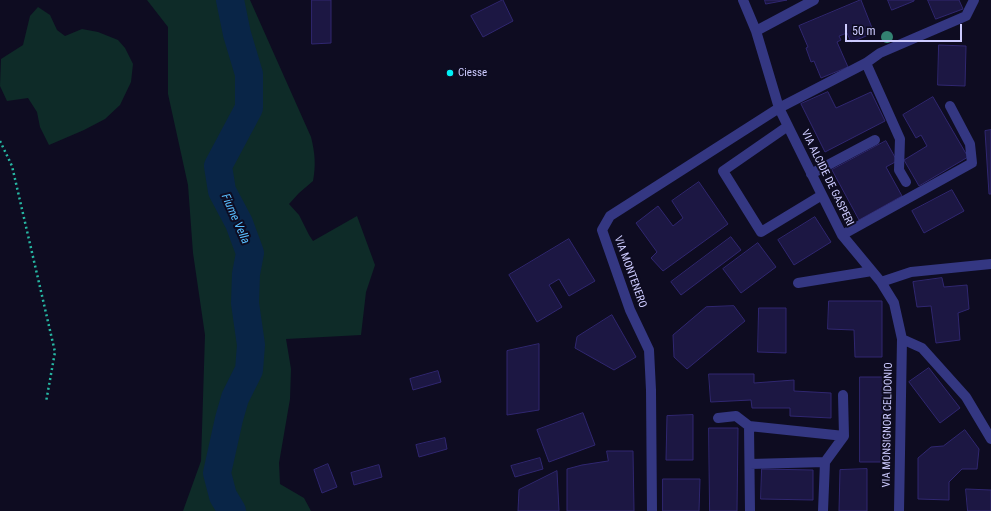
<!DOCTYPE html>
<html>
<head>
<meta charset="utf-8">
<style>
  body { margin:0 }
  #map { position:relative; width:991px; height:511px; overflow:hidden; background:#0e0c21; font-family:"Roboto Condensed",sans-serif }
  canvas { display:block }
  .scale { position:absolute; left:845px; top:24px; width:117px; height:18px; box-sizing:border-box; border:2px solid #cdcbff; border-top:0; padding-left:5px; font-size:12px; line-height:14px; white-space:nowrap; color:#cdcbff; -webkit-text-stroke:3px #0e0c21; paint-order:stroke }
</style>
</head>
<body>
<div id="map">
<canvas width="991" height="511"></canvas>
<div class="scale">50 m</div>
</div>
<script>
const ctx = document.querySelector('canvas').getContext('2d');
ctx.lineJoin = 'round';
function paint(path, color) { ctx.fillStyle = color; ctx.fill(path, 'evenodd'); }
function strokePath(path, color, width, dash) { ctx.strokeStyle = color; ctx.lineWidth = width; ctx.lineCap = dash ? 'butt' : 'round'; ctx.setLineDash(dash || []); ctx.stroke(path); }
function label(font, color, halo, rows, align = 'center') {
  ctx.font = font + ' "Roboto Condensed",sans-serif'; ctx.lineWidth = 4; ctx.setLineDash([]); ctx.textBaseline = 'middle'; ctx.strokeStyle = halo; ctx.fillStyle = color; for (const [text, x, y, turn = 0] of rows) {
    ctx.save(); ctx.translate(x, y); ctx.rotate((+turn || 0) * Math.PI / 180); ctx.textAlign = isNaN(turn) ? turn : align; if (halo) ctx.strokeText(text, 0, 0); ctx.fillText(text, 0, 0); ctx.restore();
  }
}
paint(new Path2D(`
  M147,0H250L311,137C315,153 316,165 313,181L299,193L289,204L299,215L309,235L313,241L357,216L375,265L366,292L361,335L286,339L291,369L290,399L279,463L280,484L304,498L311,511H183L201,461L205,335L193,253L188,185L168,94V27Z
  M38,7L50,15L57,30L65,36L82,29L98,32L118,40L125,48L133,64L131,82L120,105L105,119L84,130L49,145L40,127L37,112L28,98L7,101L0,86L1,59L23,45L30,16Z`), '#0e2b28');
strokePath(new Path2D(`
  M230,0L237,34L249,74V108L218,166L222,191L239,223L250,253L246,274L245,303L251,345L249,370L235,398L229,419L217,473L223,496L232,511`), '#092547', 28);
const building = new Path2D(`
  M312,0H331V43L312,44Z
  M503,0L513,21L483,37L471,16Z
  M765,0H787L766,4Z
  M861,0L874,33L851,42L847,33L839,36L841,40L837,42L848,67L821,78L814,61L811,62L806,48L808,47L799,26Z
  M888,0H914V1L892,10Z
  M928,0H959L963,9L936,19Z
  M939,45L966,46L965,86L938,85Z
  M828,92L836,108L871,92L885,121L825,152L801,104Z
  M933,97L968,157L919,186L904,160L927,146L921,135L916,138L903,115Z
  M991,130V194H989L985,131Z
  M886,141L897,161L886,167L902,196L859,220L832,170Z
  M699,182L728,224L663,271L651,258L657,252L636,223L658,206L673,226L683,218L672,201Z
  M952,190L964,211L924,233L912,211Z
  M815,217L831,242L794,265L778,240Z
  M731,237L741,250L681,295L671,282Z
  M569,239L595,281L569,296L559,279L549,285L562,307L537,322L509,275Z
  M758,243L776,267L741,293L723,269Z
  M942,278L944,287L967,285L969,309L958,313L960,340L936,343L931,306L917,307L913,282Z
  M829,301H882V357H855L854,330L828,329Z
  M734,306L745,321L687,369L674,357L673,335L706,307Z
  M759,308H786V353L758,352Z
  M612,315L636,357L614,370L575,348L577,337Z
  M539,344V410L507,415V351Z
  M929,368L960,408L940,423L909,382Z
  M438,371L441,382L413,390L410,379Z
  M709,374H754V383L794,380V391L831,393V418L790,416V408H752L751,400L711,402Z
  M860,377H888L889,462H860Z
  M583,413L595,445L549,462L537,430Z
  M693,415V460H666L667,416Z
  M709,428H738L737,511H710Z
  M965,430L979,449L977,469H962L949,482V500L918,499V458L931,447L943,446Z
  M445,438L447,449L419,457L416,445Z
  M607,451H633L634,511H567V469L582,465L608,461Z
  M540,458L543,469L515,477L511,466Z
  M328,464L337,487L322,493L314,470Z
  M379,465L382,477L354,485L351,473Z
  M762,469L813,470V500L761,499Z
  M867,469V511H839L840,470Z
  M557,471L559,511H518L519,490Z
  M663,479H700L699,511H663Z
  M966,489L991,490V511H968Z`);
paint(building, '#1c1743');
strokePath(building, '#302770', 1);
strokePath(new Path2D(`
  M0,141L12,166L55,352L46,402`), '#27b8a4', 2.5, [2, 3]);
strokePath(new Path2D(`
  M743,0L756,31L779,108L822,195L842,235L881,282L894,303L902,339L899,511
  M756,31L814,0
  M866,63L900,139L899,170L906,182
  M788,126L723,171L761,232L822,195
  M811,174L875,140
  M842,235L972,163L970,144L950,106
  M881,282L911,272L991,264
  M798,283L872,271
  M902,339L922,348L966,397L991,439
  M718,418L736,416L749,426L844,436
  M749,426L750,511
  M750,464L825,462
  M652,511L651,390L649,350L630,310L602,230L610,216L779,108L866,63L880,53L966,16L974,0
  M823,511L825,462L844,436L843,395`), '#343782', 10);
ctx.fillStyle = '#338372';
for (const [x, y] of [
  [887,37]
]) { ctx.beginPath(); ctx.arc(x, y, 6, 0, 2 * Math.PI); ctx.fill(); }
for (const [x, y, r, color] of [
  [450,73,4,"#00f0f6"]
]) { const dot = new Path2D(); dot.arc(x, y, r, 0, 2 * Math.PI); ctx.fillStyle = color; ctx.fill(dot); strokePath(dot, '#0e0c21', 1.5); }
label('11px', '#cdcbff', '#0e0c21', [
  ["Ciesse",458,73]
], 'left');
label('11px', '#cdcbff', '#0e0c21', [
  ["VIA ALCIDE DE GASPERI",827,178,64],
  ["VIA MONTENERO",630,272,70],
  ["VIA MONSIGNOR CELIDONIO",888,425,-89]
]);
label('italic 12px', '#59bfff', '#0e0c21', [
  ["Fiume Vella",235,219,66]
]);
</script>
</body>
</html>
